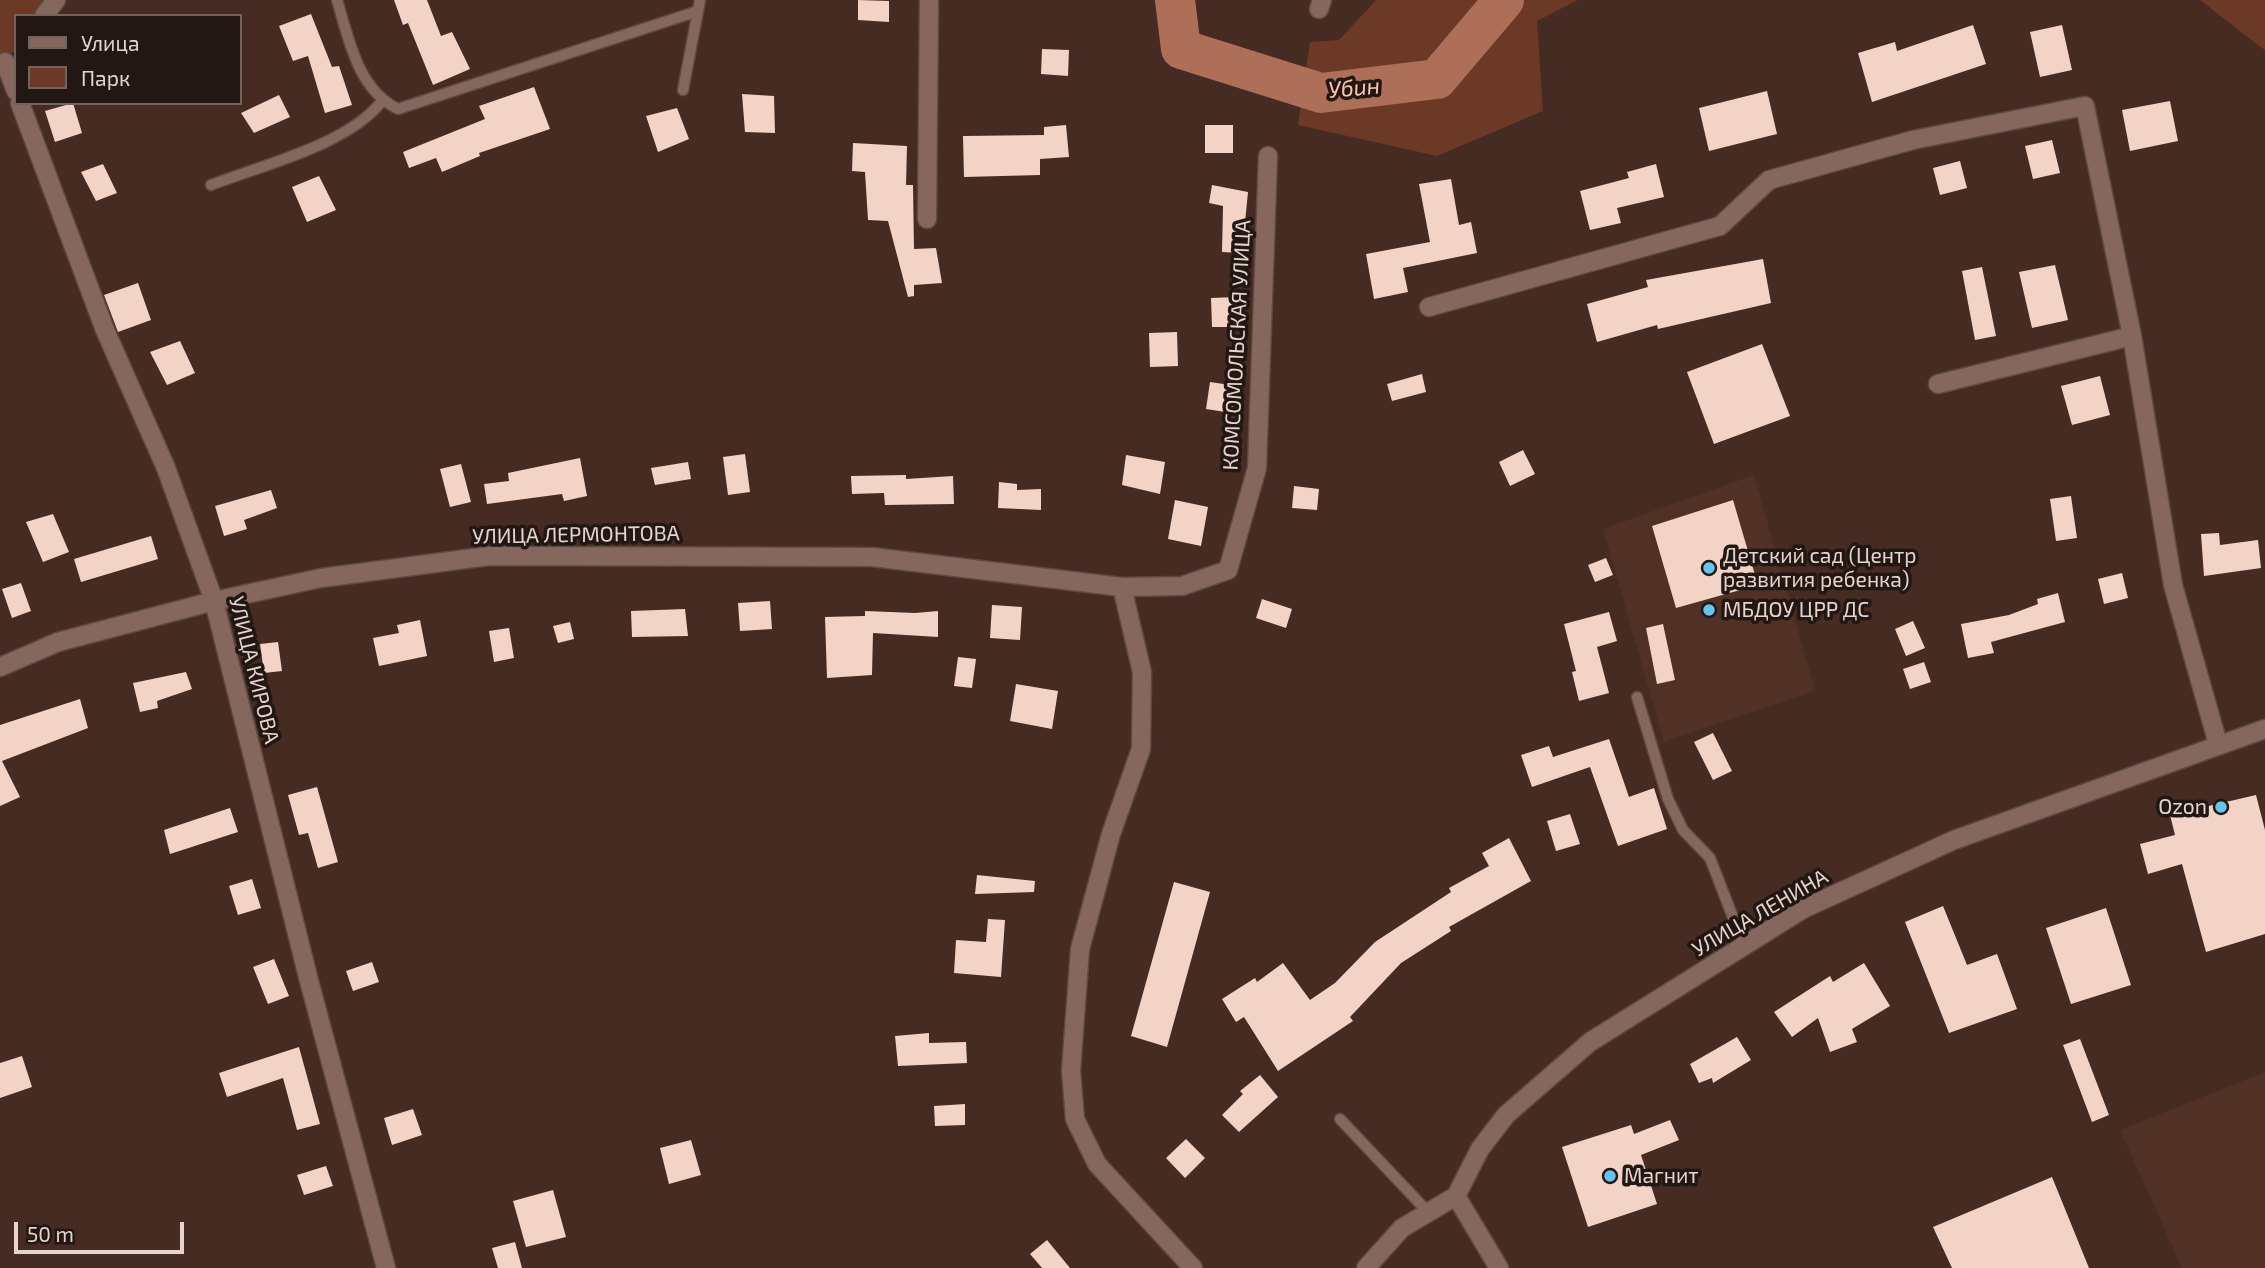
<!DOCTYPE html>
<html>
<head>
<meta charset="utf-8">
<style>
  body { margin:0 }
  #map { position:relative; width:2265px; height:1268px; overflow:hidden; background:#452b22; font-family:"Exo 2",sans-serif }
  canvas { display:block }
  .legend { position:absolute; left:14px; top:14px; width:228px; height:91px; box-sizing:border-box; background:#231713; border:2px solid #71635e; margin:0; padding:9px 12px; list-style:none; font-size:21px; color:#e5d4ce }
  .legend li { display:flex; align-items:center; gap:14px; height:35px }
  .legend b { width:35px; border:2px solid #71635e }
  .scale { position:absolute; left:14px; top:1222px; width:170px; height:32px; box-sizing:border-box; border:4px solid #e5d4ce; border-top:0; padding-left:9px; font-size:21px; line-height:24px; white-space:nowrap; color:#e5d4ce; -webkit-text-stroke:5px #231713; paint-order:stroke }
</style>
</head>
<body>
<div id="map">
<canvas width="2265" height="1268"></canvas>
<ul class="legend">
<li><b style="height:9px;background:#85675d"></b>Улица</li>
<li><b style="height:19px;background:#6c3926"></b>Парк</li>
</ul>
<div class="scale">50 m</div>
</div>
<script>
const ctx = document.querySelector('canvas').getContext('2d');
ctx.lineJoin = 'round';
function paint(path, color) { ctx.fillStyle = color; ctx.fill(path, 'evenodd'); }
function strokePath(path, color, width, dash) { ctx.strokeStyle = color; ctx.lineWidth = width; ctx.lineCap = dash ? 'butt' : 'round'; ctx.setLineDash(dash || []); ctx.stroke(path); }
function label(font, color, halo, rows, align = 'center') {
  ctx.font = font + ' "Exo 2",sans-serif'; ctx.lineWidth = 7; ctx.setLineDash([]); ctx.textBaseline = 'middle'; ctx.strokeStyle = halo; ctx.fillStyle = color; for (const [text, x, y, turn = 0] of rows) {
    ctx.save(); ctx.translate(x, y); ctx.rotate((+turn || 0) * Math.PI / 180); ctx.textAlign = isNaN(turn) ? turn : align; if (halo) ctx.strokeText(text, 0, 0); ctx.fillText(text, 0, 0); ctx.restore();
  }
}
paint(new Path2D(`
  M1754,475L1815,691L1664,742L1603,529Z
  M2265,1072V1268H2182L2120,1130Z`), '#513125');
paint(new Path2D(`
  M0,0H56L43,16H16V49L0,65Z
  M1376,0H1578L1537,21L1543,111L1437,156L1298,125L1310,42L1339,40Z
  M2200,0H2265V50L2259,46Z`), '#6c3926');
strokePath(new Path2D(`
  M1175,0L1181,49L1321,93L1437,79L1504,0`), '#ae6f59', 40);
paint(new Path2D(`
  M394,0H427L441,36L452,32L470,69L433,85L408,23L403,25Z
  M858,0L889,1V22L858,20Z
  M311,14L332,67L339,66L352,105L325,113L308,56L293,61L279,26Z
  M1973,25L1986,64L1872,102L1858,53L1895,42L1897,51Z
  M2062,25L2072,70L2040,77L2030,32Z
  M1042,49L1069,50L1068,76L1041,74Z
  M534,87L550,129L479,153L480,156L442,172L436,158L409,168L403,152L485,119L479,106Z
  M1767,91L1777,134L1709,151L1699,108Z
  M742,94L774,96L775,133L745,132Z
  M279,95L290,117L254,133L241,113Z
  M2170,101L2178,141L2130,151L2122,110Z
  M73,103L82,133L55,142L45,111Z
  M677,108L689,139L658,152L646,116Z
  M1066,125L1069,157L1040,159V175L964,177L963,136L1044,135V127Z
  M1205,125H1233V153H1205Z
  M2052,140L2060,173L2033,179L2025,146Z
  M853,143L907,146L906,185H913L914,249L936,248L942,283L914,285V296L908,297L888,221L868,220L865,172L852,171Z
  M1960,161L1967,188L1940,195L1933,168Z
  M103,164L117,193L96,201L81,172Z
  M1656,164L1664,197L1617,208L1621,223L1590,230L1580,191L1629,178L1627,172Z
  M319,176L336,210L307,222L292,187Z
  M1451,179L1459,225L1471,222L1477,253L1403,268L1408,292L1374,299L1366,254L1430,242L1419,184Z
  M1212,185L1248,192L1242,253L1222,252L1223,206L1209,203Z
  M1763,259L1771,303L1658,329L1657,325L1597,342L1587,304L1648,287L1646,280Z
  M2055,265L2068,320L2032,328L2019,272Z
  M1982,267L1996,336L1975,340L1962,271Z
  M138,283L151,320L118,332L104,295Z
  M1237,297L1238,327H1212L1211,298Z
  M1177,332L1178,366L1150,367L1149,333Z
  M180,341L195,373L167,385L150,352Z
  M1762,344L1790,416L1714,444L1687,372Z
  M1422,374L1426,392L1392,401L1387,384Z
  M2100,376L2110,415L2072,425L2061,386Z
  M1210,382L1237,386L1232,413L1206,409Z
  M1523,450L1535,474L1510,486L1499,462Z
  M745,454L750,492L728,495L723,457Z
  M1126,455L1165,462L1160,494L1122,485Z
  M580,458L587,496L564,501L562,494L487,504L484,484L509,481L508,473Z
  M688,462L691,479L655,485L651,468Z
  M461,464L471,502L450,507L440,469Z
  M906,475V479L953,476L954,504L885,505L884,493L852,494L851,476Z
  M999,482L1017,484V490L1041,489V510L998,508Z
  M1294,486L1319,489L1317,510L1292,508Z
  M271,490L277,508L244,520L247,529L224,536L215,506Z
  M2071,496L2077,538L2056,541L2050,499Z
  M1175,500L1208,507L1201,546L1168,539Z
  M1733,500L1758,585L1676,608L1652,526Z
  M53,514L69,552L43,562L26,522Z
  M2219,533L2220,545L2258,540L2261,568L2204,576L2201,534Z
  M151,536L158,559L81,582L74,559Z
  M1606,558L1613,575L1595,582L1588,565Z
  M2122,573L2128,598L2104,604L2098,579Z
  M21,583L31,611L12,618L2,589Z
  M2058,593L2065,622L1991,642L1994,653L1968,658L1961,624L2009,615L2038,604L2037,599Z
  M1262,599L1292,609L1286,628L1256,618Z
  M770,601L772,629L740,631L738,603Z
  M992,605L1022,607L1020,640L990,638Z
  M685,609L688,636L632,637L631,611Z
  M865,611L915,613L938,611V637L873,633L872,675L827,678L825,617L865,616Z
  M1609,612L1617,641L1597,647L1609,693L1579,701L1572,672L1576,671L1564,624Z
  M420,620L427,656L379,666L373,638L399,633L397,625Z
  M1913,621L1925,648L1906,656L1895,629Z
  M570,622L574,639L558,643L553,626Z
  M1663,624L1675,680L1657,684L1646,628Z
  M509,628L514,658L494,662L489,631Z
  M278,642L282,671L264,673L260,644Z
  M958,657L976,659L972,688L954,686Z
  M1924,662L1931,682L1910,689L1903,669Z
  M186,672L192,689L157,701L158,708L140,712L133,683Z
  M1016,684L1058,691L1052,729L1010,721Z
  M80,699L88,728L2,761L20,797L0,806V725Z
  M1713,733L1732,771L1713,780L1694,742Z
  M1609,739L1629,797L1654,788L1667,829L1618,846L1590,767L1532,787L1521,755L1549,746L1553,757Z
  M317,787L338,862L318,868L308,833L299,835L288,795Z
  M2256,795L2265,830V934L2206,952L2182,864L2148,874L2140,844L2175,835L2170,815Z
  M230,808L238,832L170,854L164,830Z
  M1570,814L1580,844L1556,851L1547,821Z
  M1509,838L1531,881L1449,927L1451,931L1401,963L1350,1017L1353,1021L1278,1071L1244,1017L1236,1022L1222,999L1255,978L1257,982L1283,963L1310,1000L1335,983L1375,942L1451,892L1449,888L1489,866L1482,853Z
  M977,875L1035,881L1034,892L975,894Z
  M252,879L261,908L238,915L229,886Z
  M1174,882L1210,892L1167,1047L1131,1036Z
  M1943,906L1967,965L1997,954L2017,1009L1949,1033L1905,922Z
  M2106,908L2131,985L2071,1004L2046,928Z
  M988,919L1005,920L1001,977L954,973L956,940L986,942Z
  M274,959L289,996L268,1004L253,967Z
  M372,962L379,982L353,991L346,971Z
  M1864,963L1890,1006L1852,1029L1857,1042L1830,1052L1818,1018L1792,1037L1774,1012L1830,976L1833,982Z
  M929,1033V1043L966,1042L967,1063L898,1066L895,1036Z
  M1737,1037L1751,1060L1713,1083L1712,1078L1699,1083L1690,1064Z
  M2080,1039L2109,1115L2092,1122L2063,1045Z
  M299,1047L320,1124L297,1130L283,1078L227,1097L219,1073Z
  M22,1056L32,1087L0,1098V1063Z
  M1260,1075L1278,1097L1239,1132L1222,1115L1243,1094L1240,1091Z
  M965,1104V1125L935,1126L934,1106Z
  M413,1109L422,1135L392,1145L384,1118Z
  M1670,1120L1679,1140L1641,1155L1657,1204L1588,1227L1562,1147L1631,1125L1634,1134Z
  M1186,1139L1205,1158L1185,1178L1166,1158Z
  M691,1140L701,1175L669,1184L660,1148Z
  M326,1166L333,1186L304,1195L297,1175Z
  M2052,1177L2089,1268H1952L1933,1227Z
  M553,1190L566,1237L526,1247L513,1201Z
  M1047,1240L1070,1268H1042L1030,1254Z
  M515,1242L522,1268H498L492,1248Z`), '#f4d3c7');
const lane = new Path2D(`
  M337,0C349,40 358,90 398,109L698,11
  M683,90L700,0
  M211,185C262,165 348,145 382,101
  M1637,697L1668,799L1683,830L1710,858L1744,946
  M1340,1119L1428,1212`);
const street = new Path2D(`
  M1319,9L1322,0
  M44,16L56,0
  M5,62L16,91
  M20,103L105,330L166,468L214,601L308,977L386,1268
  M927,219L929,0
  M1429,307L1720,226L1769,180L1913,140L2085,106L2132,336L2173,585L2218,744
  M1938,384L2132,336
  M1122,587L1142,672L1141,749L1111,834L1080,949L1071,1071L1075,1119L1097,1164L1193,1268
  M0,667L58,642L214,601L321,578L489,556L872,557L1122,587L1182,586L1228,570L1257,468L1268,156
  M1366,1268L1402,1228L1456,1196`);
const secondary = new Path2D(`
  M1499,1268L1456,1196L1480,1149L1506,1115L1590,1042L1803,909L1954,840L2265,729`);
strokePath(lane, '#5e4942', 13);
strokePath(street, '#5e4942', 21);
strokePath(secondary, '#5e4942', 21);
strokePath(lane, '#85675d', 10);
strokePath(street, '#85675d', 18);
strokePath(secondary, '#85675d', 18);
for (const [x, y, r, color] of [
  [1709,568,7,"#64c5ee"],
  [1709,610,7,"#64c5ee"],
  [2221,807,7,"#64c5ee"],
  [1610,1176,7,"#64c5ee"]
]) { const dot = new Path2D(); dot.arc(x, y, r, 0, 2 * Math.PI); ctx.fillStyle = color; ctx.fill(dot); strokePath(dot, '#231713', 2.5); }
label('21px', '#e5d4ce', '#231713', [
  ["КОМСОМОЛЬСКАЯ УЛИЦА",1237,345,-87],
  ["УЛИЦА ЛЕРМОНТОВА",576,535,-1],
  ["УЛИЦА КИРОВА",254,670,76],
  ["УЛИЦА ЛЕНИНА",1760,913,-30]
]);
label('21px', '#e5d4ce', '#231713', [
  ["Детский сад (Центр",1723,556],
  ["развития ребенка)",1723,580],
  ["МБДОУ ЦРР ДС",1723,610],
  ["Ozon",2207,807,"right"],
  ["Магнит",1624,1176]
], 'left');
label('italic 23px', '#fbc3af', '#231713', [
  ["Убин",1354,88,-5]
]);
</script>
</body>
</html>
